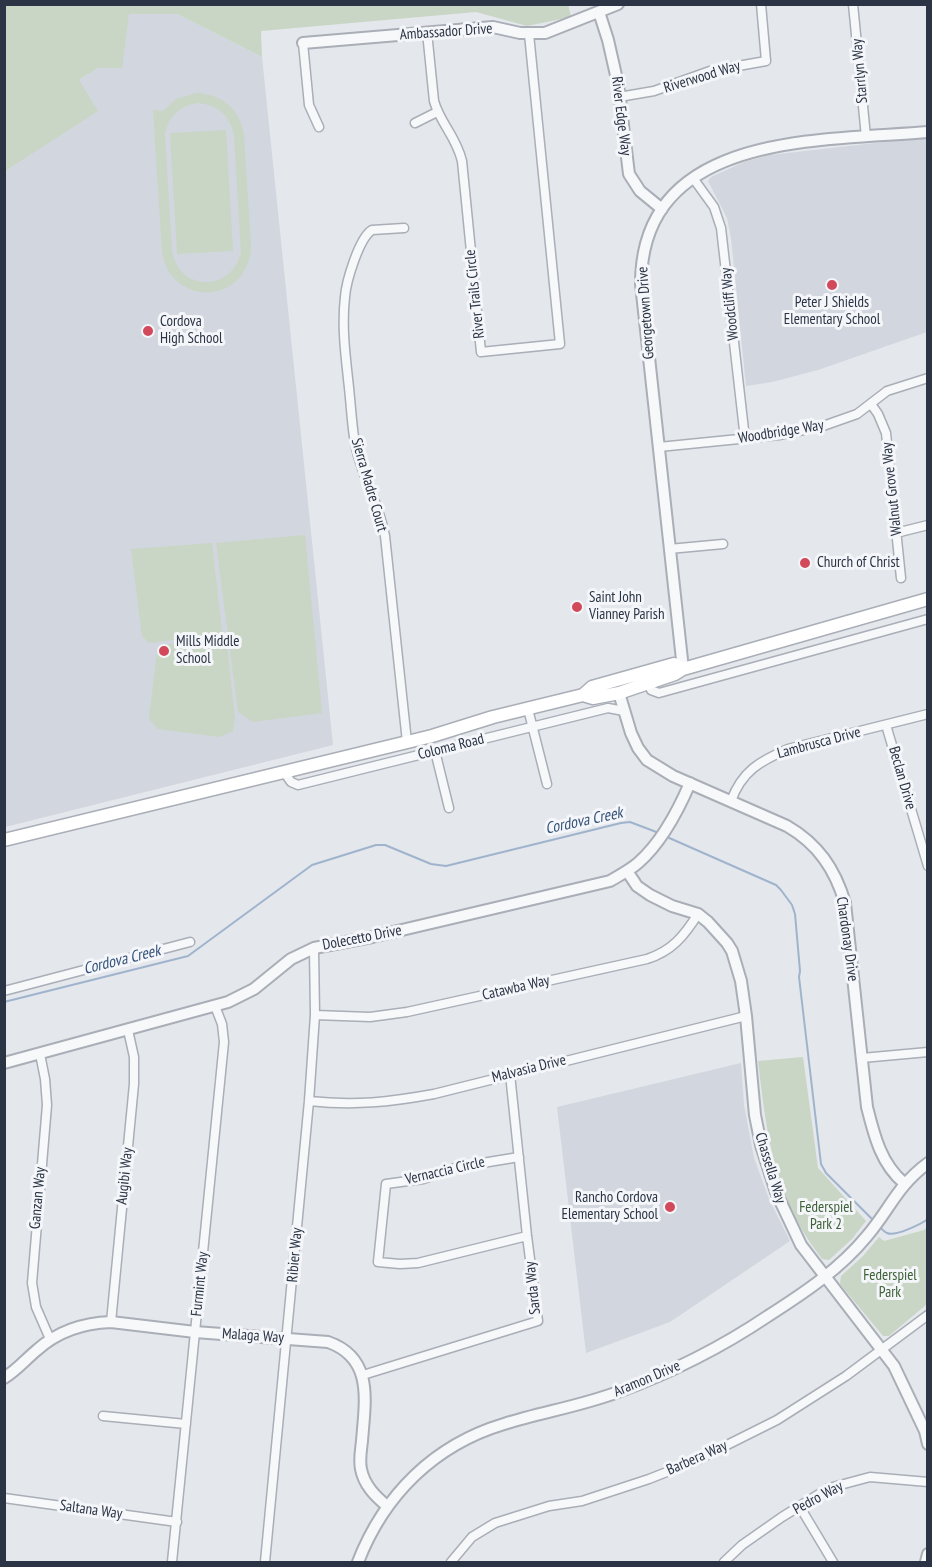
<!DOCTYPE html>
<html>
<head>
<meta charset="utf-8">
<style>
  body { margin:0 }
  #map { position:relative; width:932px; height:1567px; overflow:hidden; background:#e4e7ec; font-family:"PT Sans Narrow",sans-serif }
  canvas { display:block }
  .frame { position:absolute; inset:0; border:6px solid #2b3445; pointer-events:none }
</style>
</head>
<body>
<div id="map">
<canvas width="932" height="1567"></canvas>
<div class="frame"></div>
</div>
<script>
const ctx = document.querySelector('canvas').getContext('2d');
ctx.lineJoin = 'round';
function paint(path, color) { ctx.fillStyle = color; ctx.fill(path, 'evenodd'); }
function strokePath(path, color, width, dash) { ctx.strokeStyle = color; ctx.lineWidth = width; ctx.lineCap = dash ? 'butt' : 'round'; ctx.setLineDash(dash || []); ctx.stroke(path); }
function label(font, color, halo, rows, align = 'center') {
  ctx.font = font + ' "PT Sans Narrow",sans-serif'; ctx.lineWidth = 6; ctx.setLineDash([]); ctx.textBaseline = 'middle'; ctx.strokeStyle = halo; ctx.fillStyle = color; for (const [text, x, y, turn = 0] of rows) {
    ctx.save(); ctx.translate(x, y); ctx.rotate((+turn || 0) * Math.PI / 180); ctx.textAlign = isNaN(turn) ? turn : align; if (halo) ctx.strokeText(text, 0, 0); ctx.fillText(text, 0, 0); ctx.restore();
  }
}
paint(new Path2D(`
  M129,14H177L262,57L333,745L5,827V128L98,68Z
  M927,137V332L818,370L772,382L746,386L731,238L727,218L708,181L711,177L744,162L770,155Z
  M741,1063L744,1105L754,1158L769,1199L790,1241L670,1322L586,1353L557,1107Z`), '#d2d6de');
paint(new Path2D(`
  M5,4H568L571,17L527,26L476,12L261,31L262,57L177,14H129L122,68H98L79,80L98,111L5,171Z
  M196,93C222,94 240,109 244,135L251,245C250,305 170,309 162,251L153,110L163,111L176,99ZM197,103C217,104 231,116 234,136L241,252C232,293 178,292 172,250L165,135C168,117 179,106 197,103Z
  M226,130L233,251L177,254L170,133Z
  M305,535L322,713L253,722L238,712L216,543Z
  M212,543L222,630L219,634L149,643L142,636L131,549Z
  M219,639L227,644L235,719L233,731L219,737L158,729L149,719L157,651L161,645Z
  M803,1057L818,1168L866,1221L852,1239L829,1260L822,1259C815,1249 807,1239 801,1228C771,1177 765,1119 758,1061Z
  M927,1227V1304L889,1336H883L840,1284L841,1276L863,1256L879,1237L884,1241L924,1230Z`), '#c9d6c5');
strokePath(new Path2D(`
  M667,837L776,885L781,890L792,905L795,914L800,971L799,977L821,1164L826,1173L874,1221
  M4,1002L188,956L312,865L376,845H385L431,864L446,866L621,823L630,822L659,833
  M880,1227C882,1229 884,1232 887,1233C895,1237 921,1224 928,1219`), '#9fb4cc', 2);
const minor = new Path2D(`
  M853,4L866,137
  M427,32L434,101C440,123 456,136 462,161L481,352L560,344L529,34
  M303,43L309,105L319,127
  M619,97L654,91L710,71L766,61L761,4
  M415,123L437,112
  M693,178L714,207L721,228L745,439
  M404,228L372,230C359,238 346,282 345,297C341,331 347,365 350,398C352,419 353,442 360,462C368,488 380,508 385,536L407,742
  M871,404L878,414L886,433L901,578
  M659,447L779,435L823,426L857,414L887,391L928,378
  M896,533L928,525
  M669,549L723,544
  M649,681L651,690L659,693L928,619
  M528,709L547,784
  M886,725L928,866
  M435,751L449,808
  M284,772L291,782L298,785L608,708L624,711
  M731,801C742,771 760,761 788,749L928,714
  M4,991L190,942
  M315,1015L370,1017L407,1012L647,959C672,951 684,936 698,914
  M40,1054L45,1079L47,1105L32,1283L36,1307L50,1339
  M862,1058L928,1052
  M309,1101C355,1106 390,1102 434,1094L746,1016
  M519,1157L458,1167L423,1179L386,1184L378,1262L400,1264L418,1263L527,1236
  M111,1322L134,1084V1057L128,1030
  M363,1375L538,1321L527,1236L510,1074
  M103,1416L186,1424
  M4,1498L177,1522
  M800,1507L833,1562
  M172,1562L224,1042L222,1024L215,1006
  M265,1562L309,1101L315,1015L314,948
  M451,1562L472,1537L495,1523L549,1506L582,1501L649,1479L697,1460L777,1420L846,1376L928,1315
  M724,1562L742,1545L782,1517L829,1488L870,1477L928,1482`);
const tertiary = new Path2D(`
  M599,12L608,40L618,84L629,174L640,191L662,209
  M303,43L493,27L520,33H545L618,4
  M683,669L641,284C641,132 820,141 928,132
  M619,693L631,733L638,748L647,760L673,776L787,826C818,844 835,869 845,903L867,1107C874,1135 881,1164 904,1183
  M627,871L637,886L650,895L672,906L698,914L708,922L727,943L732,951L741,981L746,1016L755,1115L761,1145L776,1192L801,1245L894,1366L925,1431L928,1444
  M4,1063L228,1002L254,989L291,959L314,948L372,937L610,881C620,875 630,870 638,863C661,843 678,811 690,783
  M4,1378C17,1370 26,1359 37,1350C58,1331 83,1323 111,1322L195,1332L328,1342C374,1358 365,1401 362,1441C361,1450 359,1460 361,1469C364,1485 375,1496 387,1506
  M358,1562C384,1495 434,1445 504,1424C542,1412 581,1406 618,1392C670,1373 722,1347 768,1316C804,1293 840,1269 867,1236C890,1209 897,1186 928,1163
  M926,1562L928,1554`);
const secondary = new Path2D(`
  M583,695L593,698L619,693L675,674L683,669L928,599
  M4,840L432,736L493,717L583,695L592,687L674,664L683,669`);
strokePath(minor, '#a9aeb7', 11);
strokePath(tertiary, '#a9aeb7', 14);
strokePath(secondary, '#a9aeb7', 15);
strokePath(minor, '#f7f8fa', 8);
strokePath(tertiary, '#f7f8fa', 10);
strokePath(secondary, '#fff', 12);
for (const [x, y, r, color] of [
  [832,285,6,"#d1495b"],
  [148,331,6,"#d1495b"],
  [805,563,6,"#d1495b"],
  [577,607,6,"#d1495b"],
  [164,651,6,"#d1495b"],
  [670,1207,6,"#d1495b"]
]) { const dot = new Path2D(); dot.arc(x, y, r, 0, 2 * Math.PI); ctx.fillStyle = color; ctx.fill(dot); strokePath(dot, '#f4f6f9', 2); }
label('15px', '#2b3445', '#f4f6f9', [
  ["Ambassador Drive",446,32,-4],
  ["Starrlyn Way",860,71,-95],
  ["Riverwood Way",702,77,-17],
  ["River Edge Way",621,116,83],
  ["River Trails Circle",475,294,-96],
  ["Woodcliff Way",730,304,-96],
  ["Georgetown Drive",646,313,-94],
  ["Woodbridge Way",781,432,-9],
  ["Sierra Madre Court",369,485,74],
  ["Walnut Grove Way",892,489,-96],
  ["Lambrusca Drive",819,743,-15],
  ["Coloma Road",451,747,-14],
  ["Beclan Drive",902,778,74],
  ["Dolecetto Drive",362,938,-11],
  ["Chardonay Drive",847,939,82],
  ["Catawba Way",516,988,-13],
  ["Malvasia Drive",529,1069,-14],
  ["Chassella Way",770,1168,73],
  ["Vernaccia Circle",445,1171,-13],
  ["Augibi Way",125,1176,-84],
  ["Ganzan Way",38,1198,-85],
  ["Ribier Way",295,1255,-85],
  ["Furmint Way",200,1284,-84],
  ["Sarda Way",533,1288,-96],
  ["Malaga Way",253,1336,4],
  ["Aramon Drive",647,1379,-23],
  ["Barbera Way",697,1458,-24],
  ["Pedro Way",818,1498,-28],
  ["Saltana Way",91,1510,8]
]);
label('15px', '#2b3445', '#f4f6f9', [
  ["Peter J Shields",832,303,"center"],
  ["Elementary School",832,320,"center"],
  ["Cordova",160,322],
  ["High School",160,339],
  ["Church of Christ",817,563],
  ["Saint John",589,598],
  ["Vianney Parish",589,615],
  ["Mills Middle",176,642],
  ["School",176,659],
  ["Rancho Cordova",658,1198,"right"],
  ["Elementary School",658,1215,"right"]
], 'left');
label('15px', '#3f6138', '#f4f6f9', [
  ["Federspiel",826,1208],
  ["Park 2",826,1225],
  ["Federspiel",890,1276],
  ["Park",890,1293]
]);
label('italic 16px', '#34527a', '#f4f6f9', [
  ["Cordova Creek",584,821,-12],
  ["Cordova Creek",122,960,-14]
]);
</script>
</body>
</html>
